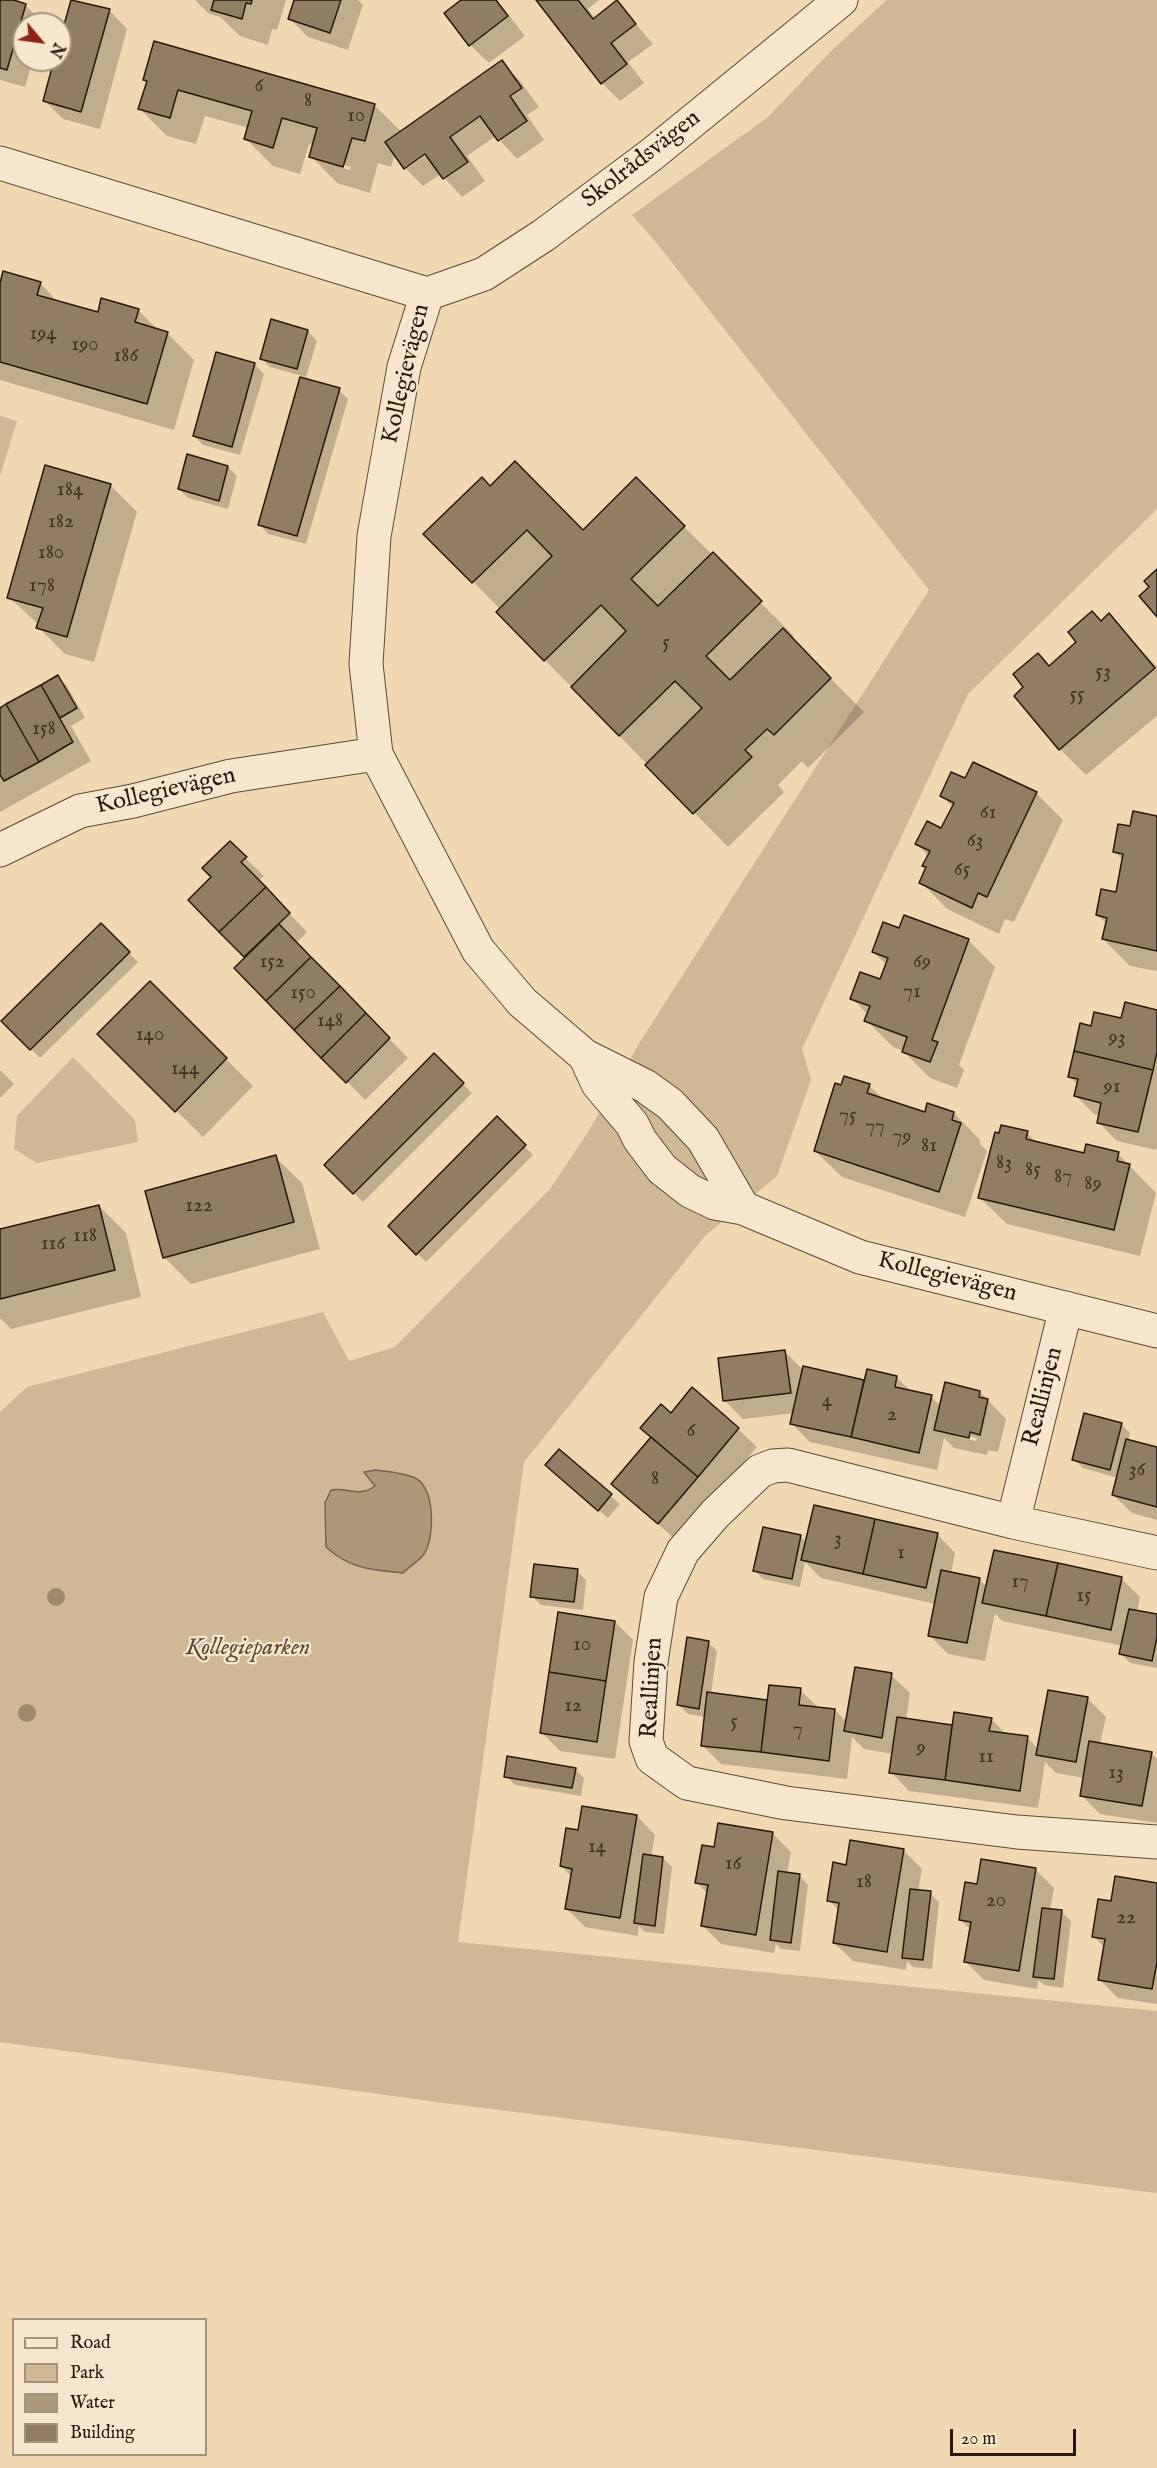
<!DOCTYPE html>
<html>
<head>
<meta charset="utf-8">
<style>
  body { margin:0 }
  #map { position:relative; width:1157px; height:2468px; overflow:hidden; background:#f0d9b2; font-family:"IM FELL English",serif }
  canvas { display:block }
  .legend { position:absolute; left:12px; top:2318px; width:195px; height:138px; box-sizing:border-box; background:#f5e6cd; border:2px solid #a39481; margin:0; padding:8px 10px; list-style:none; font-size:18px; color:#27190e }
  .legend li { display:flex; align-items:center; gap:12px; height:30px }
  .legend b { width:30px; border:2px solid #a39481 }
  .north { position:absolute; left:12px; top:12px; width:60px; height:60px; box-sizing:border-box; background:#f5e6cd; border:2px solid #a39481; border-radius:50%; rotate:119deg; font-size:16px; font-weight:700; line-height:24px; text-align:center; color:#27190e }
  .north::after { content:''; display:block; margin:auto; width:21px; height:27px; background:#8f2418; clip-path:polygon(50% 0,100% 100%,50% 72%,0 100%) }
  .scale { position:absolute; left:950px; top:2429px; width:126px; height:27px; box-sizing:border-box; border:3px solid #27190e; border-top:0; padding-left:8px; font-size:18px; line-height:21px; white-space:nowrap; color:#27190e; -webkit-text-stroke:4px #f5e6cd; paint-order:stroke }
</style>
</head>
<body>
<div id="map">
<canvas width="1157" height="2468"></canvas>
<ul class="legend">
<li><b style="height:8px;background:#f5e6cd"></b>Road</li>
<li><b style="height:16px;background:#ceb896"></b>Park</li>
<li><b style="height:16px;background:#ac987a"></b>Water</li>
<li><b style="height:16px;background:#907d63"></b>Building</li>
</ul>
<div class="north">N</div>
<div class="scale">20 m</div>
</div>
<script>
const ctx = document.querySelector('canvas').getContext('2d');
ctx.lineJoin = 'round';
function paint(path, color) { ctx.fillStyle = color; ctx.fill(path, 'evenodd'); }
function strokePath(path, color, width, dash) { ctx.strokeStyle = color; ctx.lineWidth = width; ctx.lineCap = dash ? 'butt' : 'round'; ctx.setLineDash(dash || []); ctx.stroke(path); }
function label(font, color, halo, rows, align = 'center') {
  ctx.font = font + ' "IM FELL English",serif'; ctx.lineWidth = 4.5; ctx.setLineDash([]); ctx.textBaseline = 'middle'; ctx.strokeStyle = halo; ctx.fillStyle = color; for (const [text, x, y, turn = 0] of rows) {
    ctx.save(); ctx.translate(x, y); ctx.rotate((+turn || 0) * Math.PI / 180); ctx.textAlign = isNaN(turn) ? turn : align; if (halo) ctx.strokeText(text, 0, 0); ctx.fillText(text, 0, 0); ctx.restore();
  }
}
paint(new Path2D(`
  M887,0H1157V509L968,694L802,1049L811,1080L777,1176L705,1236L524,1462L458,1942L1157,2011V2193L444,2103L0,2042V1412L27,1387L323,1312L349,1361L395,1347L550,1189L588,1132L640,1042L929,590L655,241L632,215L768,117L832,50Z
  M0,416L17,421L0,476Z
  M73,1057L135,1120L138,1142L37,1163L14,1149L17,1116Z`), '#ceb896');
const water = new Path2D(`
  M376,1470C388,1472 407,1473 417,1479C435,1490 435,1538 424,1554C419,1561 409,1567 403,1573C372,1570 350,1569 326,1547L325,1503L331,1490C349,1487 359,1498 375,1486L364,1472Z`);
paint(water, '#ac987a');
strokePath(water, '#77654f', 1.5);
paint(new Path2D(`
  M0,0L25,5L44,23L24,24V60H33L25,87L0,80Z
  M195,0H286L277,30L272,29L268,45L240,36L220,17L209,14Z
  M296,0H358L363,5L348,50L308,37L289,18Z
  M463,0H497L525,36L489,63L470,45Z
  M538,0H599L588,9L595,19L617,2L653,44L628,62L644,83L620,101L602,83Z
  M109,10L127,29L100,129L63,119L45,101L56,60H60V45Z
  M502,62L520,81L539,107L527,115L544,140L517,159L496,136L467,156L485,181L462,197L441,174L423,186L405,168L395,154L391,167L378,163L370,193L337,183L311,156L314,145L309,144L300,174L273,166L246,139L249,128L205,116L196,144L167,136L140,109L148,83L145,80L374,105L402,132ZM430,148L432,151L406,169V165ZM340,164L351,167L350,170L340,167Z
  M40,283L59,303L99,314L138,310L159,331L167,333L194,360L174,430L0,380V286Z
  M272,321L308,331L317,341L306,377L270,367L261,358Z
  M217,354L255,365L264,374L240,455L203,445L194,436Z
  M339,390L348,399L306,544L268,534L259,524Z
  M228,467L237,476L228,509L188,498L179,489Z
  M636,479L794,636L791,639L864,712L808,768L802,761L778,785L784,792L728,847L498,612L500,609L426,534L490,488L583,532Z
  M110,485L137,512L94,662L65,654L38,627L39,625L9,597Z
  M1109,616L1157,667V716L1086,775L1060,749L1025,687L1038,655L1050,667Z
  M58,677L67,686L85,718L71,726L91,761L0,812V709Z
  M966,780L1036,793L1063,820L1014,922L1005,919L999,934L947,909L921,882L929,856L917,844L942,830L953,807L942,796Z
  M1157,818V971L1130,966L1103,939L1107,924L1097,915L1117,894L1124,861L1115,852L1131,828Z
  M230,843L264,876L258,881L307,932L296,943L408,1058L365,1100L236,968L246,957L190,900L213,877Z
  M101,925L138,962L40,1058L3,1021Z
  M900,930L968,940L995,967L959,1065L964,1070L957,1088L930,1078L903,1051L893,1047L866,1020L868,1015L852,998L881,981L887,965L873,952Z
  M150,983L253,1086L203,1137L99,1034Z
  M1157,1011V1147L1156,1150L1117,1141L1098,1122L1100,1116L1094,1114L1076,1096L1078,1085L1069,1076L1092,1028Z
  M434,1056L472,1093L363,1202L326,1165Z
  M0,1070L14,1084L0,1098Z
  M869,1085L884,1100L926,1114L954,1113L980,1140V1144L987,1151L965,1217L842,1177L815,1151L842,1087Z
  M497,1118L533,1155L426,1262L390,1226Z
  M1027,1133L1038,1144L1085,1155L1118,1154L1156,1193L1140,1256L1007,1224L980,1198Z
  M275,1157L302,1183L320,1249L191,1284L164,1257Z
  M99,1206L126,1233L141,1297L11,1329L0,1318V1230Z
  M785,1352L804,1371V1368L865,1382L897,1378L912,1392L931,1397L941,1406L980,1392L1006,1419L998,1452L988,1450L987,1455L954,1448L944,1438L937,1470L810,1442L792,1424L794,1413L743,1419L724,1400ZM955,1433L977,1438L976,1441L955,1436Z
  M671,1415L738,1429L757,1447L677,1541L613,1484Z
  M1121,1424L1130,1433L1128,1442L1157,1449V1520L1132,1513L1113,1495L1118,1478L1083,1468L1074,1459Z
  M559,1451L620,1504L608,1518L556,1474Z
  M937,1534L955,1553L951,1574L980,1580L987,1587L1121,1578L1140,1597L1137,1612L1157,1616V1668L1130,1663L1121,1654L1123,1646L1002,1621L995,1613L985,1661L948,1654L929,1635L935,1604L821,1578L805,1562L800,1587L763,1579L754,1570L800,1536L807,1543Z
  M577,1571L586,1580L583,1610L541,1605L532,1596Z
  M615,1622L633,1640L615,1759L560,1751L541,1732Z
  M708,1642L717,1651L711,1694L769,1701L800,1690L819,1708L835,1710L847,1722L891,1675L910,1693L906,1720L954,1727L991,1719L1006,1734L1027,1737L1038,1749L1087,1698L1106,1717L1100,1745L1151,1753L1157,1759V1823L1100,1814L1081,1795L1084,1778L1056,1773L1045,1762L1038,1808L909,1791L891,1772L893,1754L864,1749L852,1737L847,1779L721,1764L702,1745L706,1717L688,1714L679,1705Z
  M575,1769L584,1778L581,1796L515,1785L506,1776Z
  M637,1816L655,1835L651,1857L663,1858L672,1867L664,1934L645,1932L639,1926L638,1936L585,1927L567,1909L572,1877L561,1866L579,1832Z
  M772,1833L791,1852L787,1874L799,1875L808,1885L800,1951L781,1949L776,1944L774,1953L721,1944L703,1926L708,1894L697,1883L716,1849Z
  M904,1851L922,1869L918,1891L930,1893L939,1902L932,1969L913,1967L907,1961L906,1970L853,1961L834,1943L839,1911L829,1900L847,1866Z
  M1036,1870L1054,1888L1050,1910L1062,1912L1071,1921L1063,1988L1044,1985L1038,1980L1037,1989L984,1980L966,1962L971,1930L960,1919L978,1885Z
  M1157,1885V2004L1118,1998L1099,1979L1105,1948L1094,1937L1112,1903Z`), '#0003');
const building = new Path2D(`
  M0,0H14L26,4L7,70L0,68Z
  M71,0L110,9L81,112L43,101L54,60H60V39Z
  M214,0H252L251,4L246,3L242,19L211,10Z
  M294,0H341L330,33L288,19Z
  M461,0H496L508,16L469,46L444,13Z
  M536,0H578L593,19L617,0L636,24L611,43L627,64L601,84Z
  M154,41L375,104L365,141L352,138L343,167L309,157L317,128L282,118L273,148L244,139L252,111L178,90L170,118L138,109L147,81L143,80Z
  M502,60L522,88L510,96L527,121L498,141L480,116L450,137L468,162L443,179L425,154L404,169L385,142Z
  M3,271L41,282L37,295L98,312L101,298L139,309L135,322L168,332L147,404L0,362V283Z
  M271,319L308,330L297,369L260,359Z
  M216,352L255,363L232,447L193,436Z
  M300,377L340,388L297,536L258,525Z
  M187,454L228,466L219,501L178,489Z
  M515,461L583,530L636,477L685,526L631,579L658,606L713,552L762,601L706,656L730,680L783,628L831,678L774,735L767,729L745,750L752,757L693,814L645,765L702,708L675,681L619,736L571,687L626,631L601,605L544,661L496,612L552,556L527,530L472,583L423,534L482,477L490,486Z
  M45,465L111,484L67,637L36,628L43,608L7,598Z
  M1157,569V617L1139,596L1149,587L1144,581Z
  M1092,611L1101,621L1109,613L1155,668L1059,750L1014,696L1023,687L1013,674L1038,653L1049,666L1076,642L1068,632Z
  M58,675L77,708L60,718L41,685Z
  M41,685L73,742L39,762L6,704Z
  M6,704L39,762L4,781L0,775V708Z
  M973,762L1037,792L987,897L978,893L972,908L919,883L926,867L922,866L930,851L915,844L927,821L941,828L954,803L940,796L951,772L965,778Z
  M1133,811L1157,816V951L1102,939L1107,918L1096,915L1101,889L1116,892L1123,854L1113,852L1118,824L1130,826Z
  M230,841L247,857L241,862L266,887L219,932L188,900L211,877L202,868Z
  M266,887L290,913L244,957L219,932Z
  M904,915L969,939L932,1040L938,1042L930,1062L902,1052L907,1037L864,1021L870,1006L850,999L860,972L880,979L888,958L872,952L883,922L899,928Z
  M101,923L130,952L30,1050L1,1021Z
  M279,924L311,957L266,1001L234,968Z
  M311,957L340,986L294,1030L266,1001Z
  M150,981L227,1058L175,1112L97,1034Z
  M340,986L366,1013L321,1058L294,1030Z
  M1125,1002L1157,1010V1052L1153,1070L1074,1051L1080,1023L1091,1026L1094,1012L1121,1018Z
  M366,1013L390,1038L346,1083L321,1058Z
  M1074,1051L1153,1070L1138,1132L1097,1123L1101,1103L1074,1096L1078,1079L1068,1077Z
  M434,1053L464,1083L353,1194L324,1165Z
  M844,1076L870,1084L867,1093L925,1112L927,1103L954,1112L952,1120L961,1123L939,1192L814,1151L835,1083L841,1085Z
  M497,1116L526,1145L416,1255L388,1226Z
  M1001,1125L1028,1131L1026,1139L1084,1153L1086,1144L1119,1152L1117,1161L1130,1164L1114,1230L978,1198L995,1132L999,1133Z
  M276,1155L294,1222L163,1258L145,1191Z
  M99,1205L115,1270L0,1299V1229Z
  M785,1350L791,1393L723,1401L718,1358Z
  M803,1366L864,1380L851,1437L790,1424Z
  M867,1369L897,1376L895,1387L932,1395L919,1453L851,1437Z
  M945,1382L980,1391L979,1397L988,1399L980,1435L970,1432L969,1438L934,1430Z
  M692,1387L739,1428L698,1477L640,1428L661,1404L671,1413Z
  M1084,1413L1122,1423L1110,1470L1072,1460Z
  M651,1437L698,1477L658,1524L611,1484Z
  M1126,1439L1157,1447V1507L1112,1495Z
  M559,1449L612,1494L598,1511L545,1465Z
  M814,1505L875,1519L863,1574L801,1560Z
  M875,1519L938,1533L926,1588L863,1574Z
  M763,1527L801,1535L792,1579L753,1571Z
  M994,1550L1058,1563L1046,1616L982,1603Z
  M1058,1563L1122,1577L1111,1630L1046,1616Z
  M534,1564L578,1569L574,1602L530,1597Z
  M941,1570L980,1578L967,1643L928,1636Z
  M1129,1609L1157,1614V1637L1152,1661L1119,1654Z
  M558,1612L615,1621L606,1681L549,1672Z
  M687,1637L709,1641L699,1709L677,1705Z
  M855,1667L892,1673L882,1738L844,1731Z
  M549,1672L606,1681L597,1742L540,1733Z
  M769,1685L801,1688L799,1705L835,1709L829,1761L761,1752Z
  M1048,1690L1088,1697L1076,1762L1036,1755Z
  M707,1692L767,1700L761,1752L701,1746Z
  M954,1712L992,1718L989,1731L1028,1736L1020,1791L945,1780Z
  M897,1717L952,1725L945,1780L889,1773Z
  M1089,1741L1152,1752L1142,1806L1080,1796Z
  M507,1756L576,1768L572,1788L504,1777Z
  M582,1806L637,1815L620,1918L565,1909L572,1869L560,1866L566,1828L578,1830Z
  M718,1823L773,1832L756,1935L701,1926L708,1885L695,1883L702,1845L714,1847Z
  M850,1840L904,1849L887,1952L833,1943L839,1903L827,1901L833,1862L846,1865Z
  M643,1854L663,1857L655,1926L634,1923Z
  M981,1859L1036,1868L1019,1971L964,1962L971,1922L959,1920L965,1882L977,1884Z
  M778,1871L800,1874L791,1943L770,1940Z
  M1115,1876L1157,1883V1962L1152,1989L1098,1980L1105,1939L1092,1937L1098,1899L1111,1901Z
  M910,1889L931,1891L923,1960L902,1958Z
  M1042,1908L1062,1910L1054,1979L1033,1977Z`);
paint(building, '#907d63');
strokePath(building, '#27190e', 1.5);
const minor = new Path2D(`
  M0,163L427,294
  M427,294L404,367L374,536L366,664L376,754L478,950L522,1002L585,1056L645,1086L670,1104L703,1139L743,1208
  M427,294L484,274L544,235L651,155L841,0
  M0,850L80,811L133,801L231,776L376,754
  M585,1056L598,1084L632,1124L640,1140L662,1169L690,1191L715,1203L743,1208L860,1257L1157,1331
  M1013,1522L1066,1308
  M1157,1553L1013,1522L788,1465L773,1466L760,1471L715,1514L683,1551L661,1597L651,1662L646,1741L652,1758L687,1783L786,1803L1017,1832L1157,1842`);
strokePath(minor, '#594937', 35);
strokePath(minor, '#f5e6cd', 33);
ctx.fillStyle = '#9d8a6e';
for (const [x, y] of [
  [56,1597],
  [27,1713]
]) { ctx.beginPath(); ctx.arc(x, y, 9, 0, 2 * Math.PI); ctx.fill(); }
label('21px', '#413223', null, [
  ["6",259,87],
  ["8",308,102],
  ["10",356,117],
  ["194",43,335],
  ["190",85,346],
  ["186",126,357],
  ["184",70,491],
  ["182",61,523],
  ["180",51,554],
  ["178",42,587],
  ["5",666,644],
  ["53",1103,673],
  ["55",1077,696],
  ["158",44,730],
  ["61",988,814],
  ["63",975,842],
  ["65",962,871],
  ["152",272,963],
  ["69",922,963],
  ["71",912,993],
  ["150",303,994],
  ["148",330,1022],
  ["140",150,1036],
  ["93",1117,1039],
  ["144",185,1070],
  ["91",1112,1088],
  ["75",848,1117],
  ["77",875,1128],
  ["79",902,1138],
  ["81",929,1147],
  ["83",1004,1164],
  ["85",1033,1171],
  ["87",1063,1178],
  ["89",1093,1185],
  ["122",199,1207],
  ["118",85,1237],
  ["116",53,1245],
  ["4",827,1402],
  ["2",892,1416],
  ["6",691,1432],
  ["36",1137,1471],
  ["8",655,1480],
  ["3",838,1540],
  ["1",901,1554],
  ["17",1020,1583],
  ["15",1084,1597],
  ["10",582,1646],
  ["12",573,1707],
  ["5",734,1723],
  ["7",798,1731],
  ["9",921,1749],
  ["11",986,1758],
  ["13",1116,1774],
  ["14",597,1848],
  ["16",733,1865],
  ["18",864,1883],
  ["20",996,1902],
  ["22",1126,1919]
]);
label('24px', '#27190e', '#f5e6cd', [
  ["Skolrådsvägen",642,160,-38],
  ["Kollegievägen",407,374,-77],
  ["Kollegievägen",166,792,-13],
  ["Kollegievägen",947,1278,14],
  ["Reallinjen",1044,1397,-76],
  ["Reallinjen",653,1688,-87]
]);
label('italic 24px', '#594937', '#f5e6cd', [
  ["Kollegieparken",248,1649]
]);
</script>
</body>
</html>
